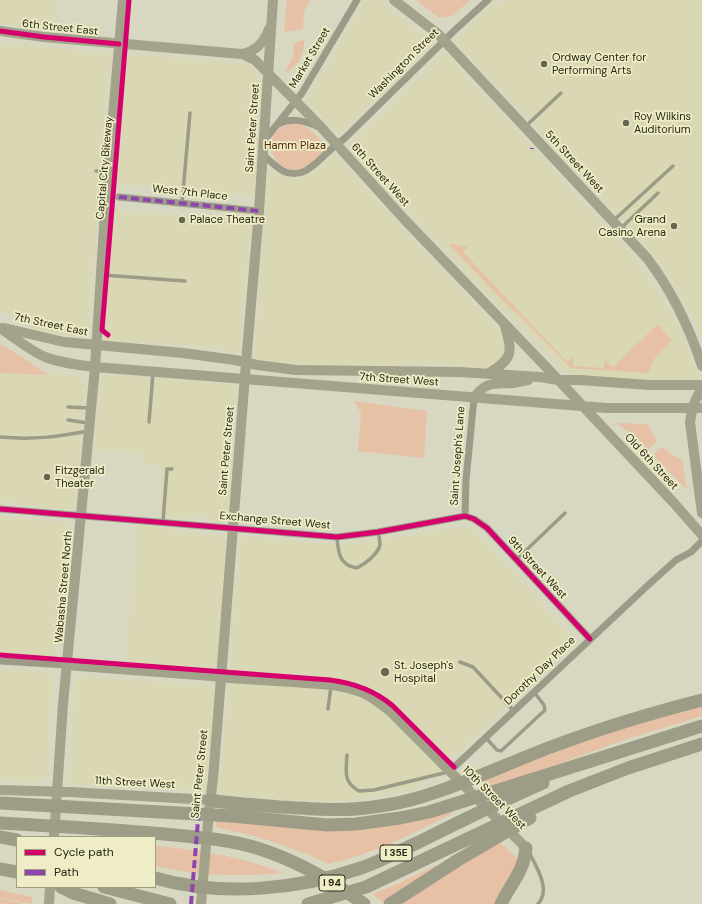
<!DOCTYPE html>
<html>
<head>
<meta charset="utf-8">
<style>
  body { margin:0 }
  #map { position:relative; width:702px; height:904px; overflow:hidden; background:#d8d8c2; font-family:"DM Sans",sans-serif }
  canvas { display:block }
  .legend { position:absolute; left:16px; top:836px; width:140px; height:52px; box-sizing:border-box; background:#efedc5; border:1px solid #9f9e80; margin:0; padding:5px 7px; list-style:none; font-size:12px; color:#282718 }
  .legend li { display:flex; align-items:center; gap:8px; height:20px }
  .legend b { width:20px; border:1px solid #9f9e80 }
</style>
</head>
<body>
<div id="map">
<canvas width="702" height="904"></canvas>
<ul class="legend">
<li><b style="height:5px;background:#d6006c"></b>Cycle path</li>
<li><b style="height:5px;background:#8e44ad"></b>Path</li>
</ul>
</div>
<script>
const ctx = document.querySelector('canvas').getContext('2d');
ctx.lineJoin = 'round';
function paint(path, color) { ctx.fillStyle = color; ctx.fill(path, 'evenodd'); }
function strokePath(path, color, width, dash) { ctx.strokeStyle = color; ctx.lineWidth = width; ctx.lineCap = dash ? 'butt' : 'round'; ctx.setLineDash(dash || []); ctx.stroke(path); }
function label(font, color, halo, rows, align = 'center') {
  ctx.font = font + ' "DM Sans",sans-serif'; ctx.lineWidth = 3.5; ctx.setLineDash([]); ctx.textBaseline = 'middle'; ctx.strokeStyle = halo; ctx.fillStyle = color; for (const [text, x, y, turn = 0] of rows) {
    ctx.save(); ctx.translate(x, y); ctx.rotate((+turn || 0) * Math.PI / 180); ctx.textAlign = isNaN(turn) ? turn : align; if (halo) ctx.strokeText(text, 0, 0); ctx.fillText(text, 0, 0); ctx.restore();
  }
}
paint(new Path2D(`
  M0,0H57L54,29L0,24Z
  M362,0H378L429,40L432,43L430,49L419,59H416L341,132H336L307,100L308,96L321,74L325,71L362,6Z
  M504,0H702V338L682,296L659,261L646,245L472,58L465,54L457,45L456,39L494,4H500Z
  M0,43L110,53L112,57L109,65L101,162L104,167L100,209L97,216L89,318L90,325L89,334L85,337L55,334L34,328L31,322L18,316L11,315L0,310Z
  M444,53L453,58L460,70L629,252L659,294L673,319L677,323L697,375V378L693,380H649L568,375L520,323L497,304L350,148V144L435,64L437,58Z
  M126,54L245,64L251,66L257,72L260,80L256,134L259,137L254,196L112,183L122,59Z
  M334,155L502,335L506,349L500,362L488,368L460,367L456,364L408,363L403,367L312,366L260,361L255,357L269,170L272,169L282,176L289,179L304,178L313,173Z
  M110,209L252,222L251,234L248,238L239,350L235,352L226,351L223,348L119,340L116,342L102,341Z
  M51,371L80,377L85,383L75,502L73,507L66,510L27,506L22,503L0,501V373L50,375Z
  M106,374L232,384L236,388L227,510L229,515L226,520L221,522L210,521L207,517L185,516L180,519L174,518L169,515L159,514L162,465L144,464L145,454L95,450L101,379Z
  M0,517L58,522L62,520L68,523L69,528L65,536L55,651L53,656H45L0,653Z
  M140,526L168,528L172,531L220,536L227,542L217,664L209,669L126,663L137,529Z
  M457,528H471L521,580L573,639L457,754L451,757L437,774L410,790L338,802L287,800L219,794L230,682L240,541L246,536L322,544H347Z
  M0,669L49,673L53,679L46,777L40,782L0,780Z
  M80,676L209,686L214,689L215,694L205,789L203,791L71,784L69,781L76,679Z`), '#d9d7b4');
paint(new Path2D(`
  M287,0H310L304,12L303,29L284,32Z
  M416,0H470L453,16L439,18Z
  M304,40C305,53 299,65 287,72L285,70C292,62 295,53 294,43Z
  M296,123C310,126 315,135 325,145V149C320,156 312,163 304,167C275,181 252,129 296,123Z
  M449,244H453L468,247L463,252L567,362L573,357V366L604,368L605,360L613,367L658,324L672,341L655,358L648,373L571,368L523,319L504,302Z
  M0,344C18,353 33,366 50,375L0,373Z
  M354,401L427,411L424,458L358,451L361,413Z
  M616,423L647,424L657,441L648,450L636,437Z
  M662,447L673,455L682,459L687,490L653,455Z
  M702,706V716L624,740L490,789L483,782L515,767L625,727Z
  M450,809L452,814L388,845L346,860L328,864L307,854L258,837L216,827V819L311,826Z
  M497,840L520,860L498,904H397Z
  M155,846C201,850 239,856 283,873C238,877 200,876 155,866Z
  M436,865L439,868L384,903L372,894L393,886Z
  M0,890L32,897V904L0,898Z
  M0,899H3L24,904H0Z`), '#e7c1a6');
strokePath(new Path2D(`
  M526,126L561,93
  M96,171H107
  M182,203L190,113
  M614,220L673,166
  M621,228L658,193
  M103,275L185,281
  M68,407L90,408
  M68,420L88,423
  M149,422L153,373
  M0,437C32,440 57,437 88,431
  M163,522L167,469H172
  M337,537C338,551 339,566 357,568C365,564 378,554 380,545C380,541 379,536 378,532
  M517,559L565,513
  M460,662L473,667L514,711
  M328,709L331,686
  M486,738L497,750L501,751L545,710L544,705L534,692
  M347,755C346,772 343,782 359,791L374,790L448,772
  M530,854C537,868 551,890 538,904`), '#9c9b87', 3.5);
strokePath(new Path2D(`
  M278,124C292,117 305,121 319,127
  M264,141L302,93L357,0
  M263,155C269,160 276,167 283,171C302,180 315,164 328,152C333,147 339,143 345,138L456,29L488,0
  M119,197L259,211
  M0,509L337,537L378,532L465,516L474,519L487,528L590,639
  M465,516L466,480L474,398
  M0,661L66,665
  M450,771L646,587L676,560L691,552L702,541`), '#9c9b87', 7);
strokePath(new Path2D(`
  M394,0L438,34L647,258C672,291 689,326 702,366
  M0,31L44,37L242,54L255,60L321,127L404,219L548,369L673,502L702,535
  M242,54C256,51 264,43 269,29
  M0,328C15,338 29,350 45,357C61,363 78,365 95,367L606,408H702
  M4,328L64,342L183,353L235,360L257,365L296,370L459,372L540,377L558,380H580L649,385H702
  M489,373C514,358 512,352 505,326
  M702,390C694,398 692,411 690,422L702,513
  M474,398C485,381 495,384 513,383C518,382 523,381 528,380
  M66,665L212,676C242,680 273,680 304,683C324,684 344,685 363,693C374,698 382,705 391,712L526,848
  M0,790L70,792L210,800
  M54,837L63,704L95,367L106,196L123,0
  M49,904L50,887
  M201,904L209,811L213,779L246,363L259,211L273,0`), '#a3a28b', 10);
strokePath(new Path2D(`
  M210,800C233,804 257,805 280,807C313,809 347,812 380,806C394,804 408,801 421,797C466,784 508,763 551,747C601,728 651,713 702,700
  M0,803L232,816L327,825L356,824L400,818L429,812L702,726
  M0,823C55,826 109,829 164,834C195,837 229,839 260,849C297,861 332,881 364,904
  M0,837L17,840
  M0,869L17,872
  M155,878C221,897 297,890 361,868C381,861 399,851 417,843C459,822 501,801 543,783
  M61,887L73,893L110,904
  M104,887L170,904
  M308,904L366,887L569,791L628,768L702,744
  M390,904L458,860L530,818
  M501,904C511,883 524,872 526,848`), '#9c9c87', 13);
strokePath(new Path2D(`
  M532,149V148
  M119,197L259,211
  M191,904L199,809`), '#8e44ad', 4, [8, 4]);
strokePath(new Path2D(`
  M0,31L44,37L119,44
  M108,335L102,330L129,0
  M0,509L337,537L378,532L465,516L474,519L487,528L590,639
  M0,655L330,680C354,683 374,690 393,706L454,767`), '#d6006c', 5);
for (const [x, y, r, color] of [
  [544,64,4,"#666554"],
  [626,123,4,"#666554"],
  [182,220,4,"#666554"],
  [674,226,4,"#666554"],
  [47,477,4,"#666554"],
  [385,672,5,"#666554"]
]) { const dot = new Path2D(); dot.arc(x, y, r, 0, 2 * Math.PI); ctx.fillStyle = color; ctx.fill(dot); strokePath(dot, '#efedc5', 1.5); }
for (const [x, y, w] of [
  [396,853,32],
  [332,883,26]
]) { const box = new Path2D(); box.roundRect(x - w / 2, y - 8, w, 16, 3); ctx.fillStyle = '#efedc5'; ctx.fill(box); strokePath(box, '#282718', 1); }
label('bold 10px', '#282718', null, [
  ["I 35E",396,853],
  ["I 94",332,883]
]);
label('11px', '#282718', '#efedc5', [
  ["6th Street East",60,28,6],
  ["Market Street",310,58,-59],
  ["Washington Street",404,64,-45],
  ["Saint Peter Street",253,128,-86],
  ["5th Street West",574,162,47],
  ["Capital City Bikeway",105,168,-85],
  ["6th Street West",380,175,48],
  ["West 7th Place",190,193,6],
  ["7th Street East",51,325,12],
  ["7th Street West",399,380,4],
  ["Saint Peter Street",227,451,-85],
  ["Saint Joseph's Lane",458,456,-86],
  ["Old 6th Street",651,462,47],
  ["Exchange Street West",275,521,5],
  ["9th Street West",537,568,47],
  ["Wabasha Street North",64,587,-85],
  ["Dorothy Day Place",540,671,-44],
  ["Saint Peter Street",200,774,-84],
  ["11th Street West",135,783,3],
  ["10th Street West",494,798,45]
]);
label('11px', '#282718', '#efedc5', [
  ["Ordway Center for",552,58],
  ["Performing Arts",552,71],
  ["Roy Wilkins",634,117],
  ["Auditorium",634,130],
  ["Palace Theatre",190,220],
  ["Grand",666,220,"right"],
  ["Casino Arena",666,233,"right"],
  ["Fitzgerald",55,471],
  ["Theater",55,484],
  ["St. Joseph's",394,666],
  ["Hospital",394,679]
], 'left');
label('11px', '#55250d', '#efedc5', [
  ["Hamm Plaza",295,146]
]);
</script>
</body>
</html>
